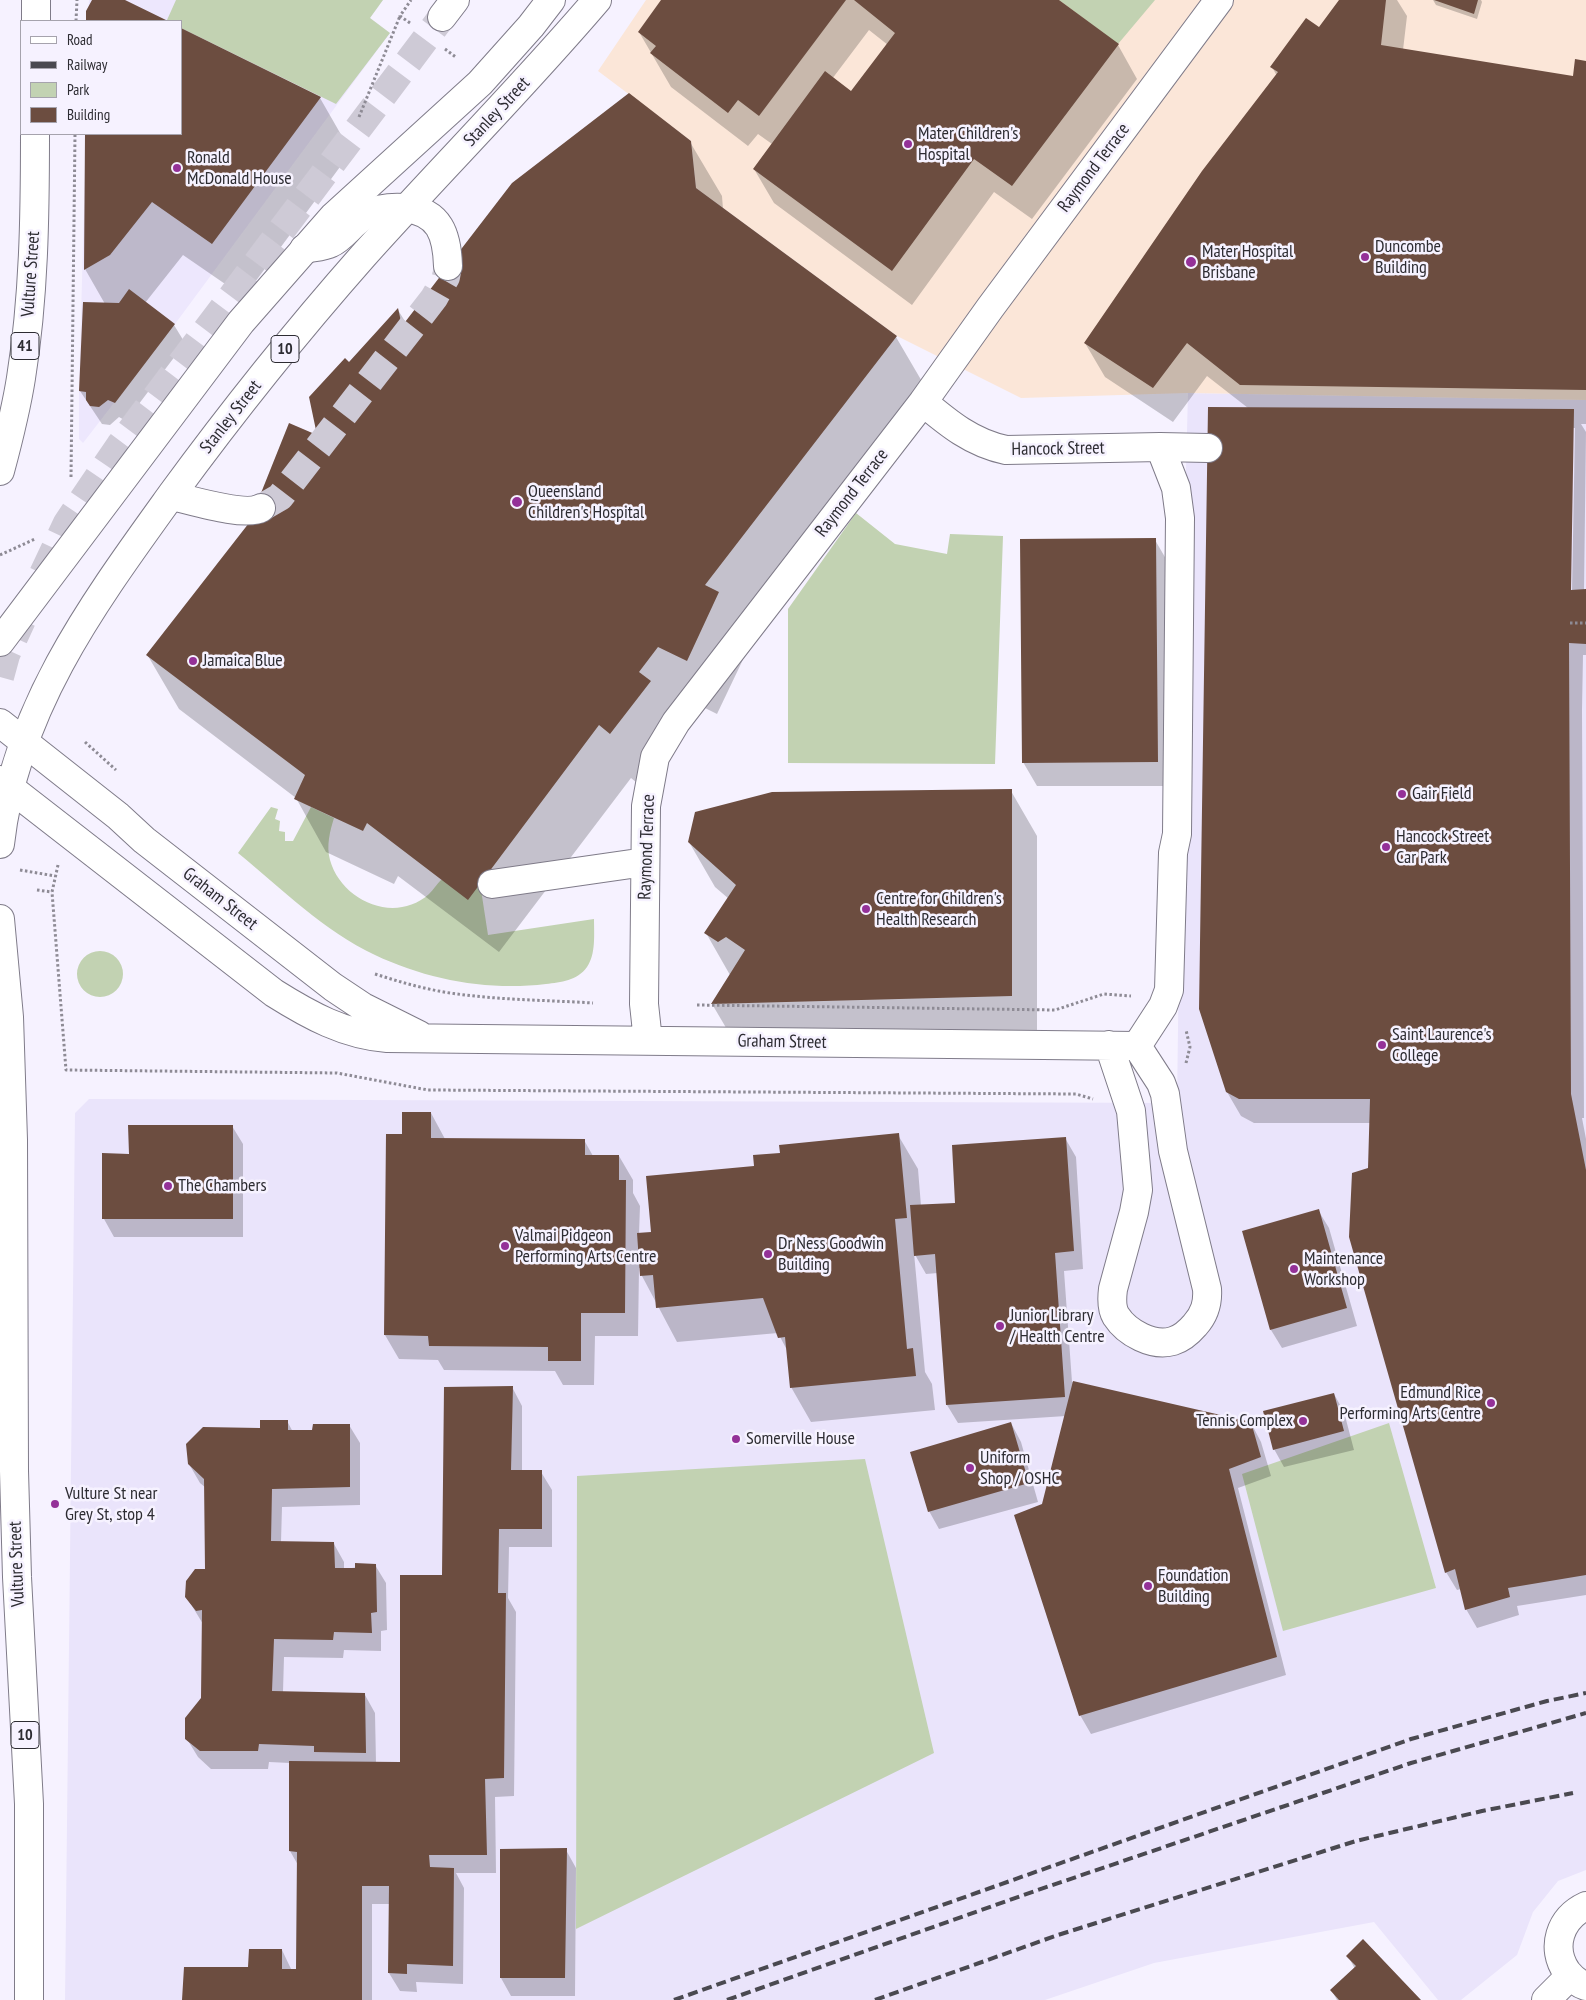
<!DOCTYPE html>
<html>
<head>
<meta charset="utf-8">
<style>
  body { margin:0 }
  #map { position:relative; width:1586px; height:2000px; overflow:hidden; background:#f6f2ff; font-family:"PT Sans Narrow",sans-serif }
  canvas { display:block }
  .legend { position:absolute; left:20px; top:20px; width:162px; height:115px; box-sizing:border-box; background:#f6f2ff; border:1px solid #a6a3ad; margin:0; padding:6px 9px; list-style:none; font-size:15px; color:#2d2c32 }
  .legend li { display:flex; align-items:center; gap:10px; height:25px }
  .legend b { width:25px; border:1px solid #a6a3ad }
</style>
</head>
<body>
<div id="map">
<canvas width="1586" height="2000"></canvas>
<ul class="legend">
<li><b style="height:6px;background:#fff"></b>Road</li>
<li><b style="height:6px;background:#4a4950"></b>Railway</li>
<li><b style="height:14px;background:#c2d2b2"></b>Park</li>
<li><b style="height:14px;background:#6c4d40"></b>Building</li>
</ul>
</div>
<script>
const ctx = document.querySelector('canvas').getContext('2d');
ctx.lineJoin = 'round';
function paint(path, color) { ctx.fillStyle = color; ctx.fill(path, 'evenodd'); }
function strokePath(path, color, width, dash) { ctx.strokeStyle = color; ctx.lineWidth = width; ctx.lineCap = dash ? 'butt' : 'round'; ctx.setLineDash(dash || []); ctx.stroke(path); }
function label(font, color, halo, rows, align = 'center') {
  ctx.font = font + ' "PT Sans Narrow",sans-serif'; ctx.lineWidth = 5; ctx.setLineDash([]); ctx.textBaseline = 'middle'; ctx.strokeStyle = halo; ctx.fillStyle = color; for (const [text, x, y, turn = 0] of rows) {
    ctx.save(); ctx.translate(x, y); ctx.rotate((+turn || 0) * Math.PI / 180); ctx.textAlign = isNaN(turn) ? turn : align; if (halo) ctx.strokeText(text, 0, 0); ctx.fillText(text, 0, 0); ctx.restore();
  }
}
paint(new Path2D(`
  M89,0H383L370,18L390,33L175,324L83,443L79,439V391L86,134H181V21H88Z`), '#ede7fd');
paint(new Path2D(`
  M1188,393L1586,400V1870L1558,1881L1533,1912L1517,1955L1461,2000H1438L1374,1922L1154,1963L1045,2000H65L75,1113L89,1099L1177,1103L1185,507Z`), '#eae4fb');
paint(new Path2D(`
  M646,0H1586V400L1188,393L1021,398L897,336L696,188L691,141L598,71Z`), '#fbe6d8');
paint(new Path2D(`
  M176,0H383L370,18L390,33L336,104L181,28V21L167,20Z
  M1059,0H1155L1118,44Z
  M856,513L895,544L947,554L950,534L1003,536L995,764L788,763V609Z
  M271,807L278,809L275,819L280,821L279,831L285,832V841H293L311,807L334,818C330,831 326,846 330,860C341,900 394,925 429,894C433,890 437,884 441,880L480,883L488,935L594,919C594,934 596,954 587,967C577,981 561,982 546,984C488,991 428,980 375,955C324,931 282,889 238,853Z
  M77 974a23 23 0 1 1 46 0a23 23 0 1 1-46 0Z
  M1389,1423L1436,1588L1283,1631L1242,1474Z
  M865,1459L934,1753L576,1929L577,1476Z`), '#c2d2b2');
paint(new Path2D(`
  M94,0H123L165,21H88V11Z
  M663,0H1057L1118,45L1137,79L1032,219L994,192L912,305L774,203L754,169L772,144L758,134L748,146L671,87L639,32ZM869,30L888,45L851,93L832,79Z
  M1341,0H1397L1407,16L1403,50L1574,77L1586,62V424H1581L1586,432L1584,591H1586V655H1583L1582,710L1584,1118H1582L1586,1139V1595L1517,1606L1519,1615L1477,1628L1466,1609L1461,1589L1457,1590L1446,1572L1369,1169L1371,1123H1254L1241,1116L1227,1092L1248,408L1207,376L1173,422L1105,377L1085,343L1277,76L1272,67L1319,29ZM1573,428H1575L1572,591H1569Z
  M1433,0H1481L1482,2L1477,19L1436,5Z
  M320,98L351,152L244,297L183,255L145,303L174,325L185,343L126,421L119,417L110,425L102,424L80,391L105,304L85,269L86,134H181Z
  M690,142L722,196L723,209L896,337L927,390L749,647L717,714L689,700L642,787L631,778L499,952L398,876L394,884L326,852L296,798L179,709L148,656L267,501L262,493L319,437L349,363L398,310L406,323Z
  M1155,540L1169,564L1171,786H1037L1023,762Z
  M1011,791L1037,836V1040L738,1048L712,1004L730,975L706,933L729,899L715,887L689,842Z
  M431,1113L445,1139L584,1140L593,1156H619L633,1180V1193L640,1206L639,1234L652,1233L755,1167L781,1154L898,1135L918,1169L921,1206L957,1204L1065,1138L1076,1157L1083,1269L1064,1271L1072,1382L1251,1423L1261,1442L1271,1476L1238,1488L1286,1675L1091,1734L1080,1715L1043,1505L1066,1416L958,1423L947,1405L938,1273L926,1274L914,1253L925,1372L932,1384L935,1410L811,1422L791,1387L788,1352L778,1333L677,1342L642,1276L641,1268H639L638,1336H595L594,1385H563L555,1371L444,1370L438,1360L399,1359L385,1335L387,1135H404Z
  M232,1126L243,1144V1237H114L104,1219L130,1155Z
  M1318,1210L1329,1228L1357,1326L1282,1348L1271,1330Z
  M512,1387L522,1406V1471L541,1472L552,1490V1547H509L508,1598L516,1612L514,1796L495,1797L496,1873H456L464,1888L463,1984L416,1982L417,1992L400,1991L389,1973L390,1904H372V2000H183L249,1969L282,1950L292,1971H297L298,1865L290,1851V1763L269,1762L268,1769H211L198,1757L187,1739L202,1698L203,1624L186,1596L207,1571L206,1488L200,1483L189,1464L262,1429L287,1421L293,1432L314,1431L349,1425L360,1443V1505L282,1507L281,1542L334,1544L344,1562V1569L375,1565L386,1583L387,1630L381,1631V1651L344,1650L343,1658L284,1657L283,1692L365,1695L375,1713L376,1763H401L443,1576Z
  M1334,1394L1344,1412L1354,1450L1284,1467L1274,1449Z
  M1011,1423L1021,1442L1038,1502L939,1529L929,1511Z
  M501,1850H566L576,1868L575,1996H511L501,1978Z
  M1348,1956L1419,2000H1337L1332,1991L1355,1969Z`), '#0003');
paint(new Path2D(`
  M92,0H125L168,21H86V11Z
  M661,0H846L759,116L738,100L728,113L650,53L656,46L638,32Z
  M854,0H1059L1119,44L1012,186L974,159L892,271L753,169L825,71L851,91L895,33Z
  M1339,0H1386L1381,45L1573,76L1575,59L1586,61V390L1240,385L1187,343L1153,388L1084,343L1202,171L1278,72L1270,67L1306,18L1319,27Z
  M1434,0H1478L1474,14Z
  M181,28L321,97L212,244L152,202L110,255L84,270L85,134H181Z
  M629,93L691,141L696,188L897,336L705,585L719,592L687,661L658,647L639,672L651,681L610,734L599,725L468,900L367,823L363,831L294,799L305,775L146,655L270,496L261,493L289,423L317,435L309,397L345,358L349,362L398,308L402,326L512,183Z
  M129,289L175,324L115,403L108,400L99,407L90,406L86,400V392L79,391L83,302L119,303Z
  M1208,407L1574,409L1571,590L1586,589V644L1569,643L1571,1094L1586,1170V1575L1508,1588L1510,1597L1465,1610L1455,1569L1445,1573L1349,1237L1352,1173L1368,1168L1370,1099H1239L1226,1092L1199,1009Z
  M1156,538L1158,762L1022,763L1020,539Z
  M1012,789V996L711,1004L745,950L726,937L718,942L704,933L736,885L688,842L695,812L772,792Z
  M402,1112H431V1138L585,1139V1155H619V1180H626L625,1313H581V1361H548V1347L429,1346L428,1336L384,1335L386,1134H402Z
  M128,1125H233V1219H102V1153L129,1154Z
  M899,1133L907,1218L895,1219L907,1349L913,1348L916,1376L790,1388L785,1337L778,1338L763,1298L656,1308L653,1275L640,1276L637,1233L651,1232L646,1176L754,1166L753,1155L780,1153L779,1145Z
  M1066,1137L1074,1251L1055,1253L1065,1397L946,1405L935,1254L914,1256L910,1205L955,1203L952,1145Z
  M1319,1209L1347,1308L1270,1330L1242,1231Z
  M1073,1381L1251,1422L1261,1457L1229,1469L1277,1657L1079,1716L1014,1515L1042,1504Z
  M513,1386L511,1470H542V1529H499L498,1593H506L504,1778L485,1779L487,1855H429L430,1867L454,1868L453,1966L407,1964V1974L388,1973L389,1886H362V2000H182L184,1967H248L249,1949H282V1969H296L297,1852L289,1851V1761L400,1762V1575H442L444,1387Z
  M1334,1393L1344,1431L1273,1450L1263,1411Z
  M260,1420H288V1430H312L313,1424H350V1487L272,1489L271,1541L334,1542L335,1568H355V1563L376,1564L377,1612L371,1613L372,1633L334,1632L333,1640L274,1639L272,1691L365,1693L366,1753L314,1752V1746L259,1744L258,1751H200L185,1739V1718L201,1698L202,1610L196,1611L185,1597L186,1581L195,1569H205L204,1479L188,1464L186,1444L203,1427L260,1428Z
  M1011,1422L1029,1483L928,1512L910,1452Z
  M567,1848L565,1978H500V1849Z
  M1363,1939L1421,2000H1339L1330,1990L1356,1966L1346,1956Z`), '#6c4d40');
strokePath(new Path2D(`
  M261,508L280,497L434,298L446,277L448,266
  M43,574L67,523L120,445L442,17
  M0,677L6,655L22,620`), '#cecad6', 28, [28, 14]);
const minor = new Path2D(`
  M442,17L455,0
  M304,249C313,247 323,247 331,243C343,238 353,221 367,214C379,208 391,207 405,208C440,212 447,235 448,266
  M923,402C948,423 972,443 1006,450L1160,447L1208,448
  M172,496C191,500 245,517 261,508
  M0,723L118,816L144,840L333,987L363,1007L419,1035
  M0,780L274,993C309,1015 345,1035 387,1038L1137,1046
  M492,884L645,862
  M648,1041L644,1004L646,806L655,757L676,722L923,402L990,308L1219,0
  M1109,1045L1131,1111L1138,1190L1134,1212L1113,1289C1112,1297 1111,1308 1116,1316C1127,1333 1153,1347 1173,1341C1183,1338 1189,1332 1195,1325C1205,1314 1208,1303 1207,1289L1173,1151L1165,1094L1161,1083L1137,1046
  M1137,1046L1163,1006L1169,990L1173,853L1177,834L1180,518L1176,488L1160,447
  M1586,1906C1560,1918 1550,1948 1567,1972C1572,1978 1579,1984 1586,1986
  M1546,2000L1570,1976`);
const major = new Path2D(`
  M36,21V0
  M0,471C8,441 16,410 21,378C34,297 35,215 35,134
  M0,642L241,322L334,216L480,83L531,26L551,0
  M0,844C15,708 95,601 172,494C232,412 296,332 363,256C440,170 522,88 597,0
  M0,919L9,1017L13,1140L14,1471L17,1577L29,1804V2000`);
strokePath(minor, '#7f7b89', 30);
strokePath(major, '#7f7b89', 30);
strokePath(new Path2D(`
  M76,21L77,0
  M410,23L400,16L411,0
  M445,49L457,58
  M359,117L400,16
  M71,477L75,134
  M0,555L35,539
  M1570,623H1586
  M85,742L116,770
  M58,865L52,892L66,1070L337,1073L428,1090L1076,1094L1093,1099
  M20,870L55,876
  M37,890L52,892
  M375,974C400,982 424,989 450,993C497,1000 545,1000 593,1003
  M697,1005L1055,1010L1104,994L1131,996
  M1186,1063L1190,1047L1186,1030`), '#8e8b95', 3, [2.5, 2.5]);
strokePath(minor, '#fff', 28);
strokePath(major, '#fff', 28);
strokePath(new Path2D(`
  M674,2000L1411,1739L1547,1701L1586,1693
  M727,2000L1035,1891L1411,1763L1586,1713
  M875,2000L1058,1935L1356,1841L1482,1811L1573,1793`), '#4a4950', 4, [10, 5]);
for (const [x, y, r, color] of [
  [908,144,5,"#943198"],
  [177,168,5,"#943198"],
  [1365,257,5,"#943198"],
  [1191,262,6,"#943198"],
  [517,502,6,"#943198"],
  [193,661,5,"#943198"],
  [1402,794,5,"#943198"],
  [1386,847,5,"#943198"],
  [866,909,5,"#943198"],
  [1382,1045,5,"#943198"],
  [168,1186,5,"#943198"],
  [505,1246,5,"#943198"],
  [768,1254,5,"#943198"],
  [1294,1269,5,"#943198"],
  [1000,1326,5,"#943198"],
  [1491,1403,5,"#943198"],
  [1303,1421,5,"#943198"],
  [736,1439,5,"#943198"],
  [970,1468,5,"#943198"],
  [55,1504,5,"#943198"],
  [1148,1586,5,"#943198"]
]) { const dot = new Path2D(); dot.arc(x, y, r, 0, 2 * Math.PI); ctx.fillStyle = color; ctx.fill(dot); strokePath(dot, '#f6f2ff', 2); }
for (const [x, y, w] of [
  [25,346,28],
  [285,349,28],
  [25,1735,28]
]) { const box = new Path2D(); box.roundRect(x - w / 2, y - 13.5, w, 27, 4); ctx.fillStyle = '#f6f2ff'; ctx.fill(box); strokePath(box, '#2d2c32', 1); }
label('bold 16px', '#2d2c32', null, [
  ["41",25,346],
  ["10",285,349],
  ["10",25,1735]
]);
label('18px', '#2d2c32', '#f6f2ff', [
  ["Stanley Street",497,112,-47],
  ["Raymond Terrace",1094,168,-53],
  ["Vulture Street",31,274,-86],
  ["Stanley Street",231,417,-52],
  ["Hancock Street",1058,449,-1],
  ["Raymond Terrace",852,493,-52],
  ["Raymond Terrace",647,847,-88],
  ["Graham Street",220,899,38],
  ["Graham Street",782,1042,1],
  ["Vulture Street",17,1564,-92]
]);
label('18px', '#2d2c32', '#f6f2ff', [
  ["Mater Children's",918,134],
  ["Hospital",918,155],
  ["Ronald",187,158],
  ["McDonald House",187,179],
  ["Duncombe",1375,247],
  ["Building",1375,268],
  ["Mater Hospital",1202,252],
  ["Brisbane",1202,273],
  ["Queensland",528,492],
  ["Children's Hospital",528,513],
  ["Jamaica Blue",203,661],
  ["Gair Field",1412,794],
  ["Hancock Street",1396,837],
  ["Car Park",1396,858],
  ["Centre for Children's",876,899],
  ["Health Research",876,920],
  ["Saint Laurence's",1392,1035],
  ["College",1392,1056],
  ["The Chambers",178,1186],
  ["Valmai Pidgeon",515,1236],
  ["Performing Arts Centre",515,1257],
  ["Dr Ness Goodwin",778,1244],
  ["Building",778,1265],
  ["Maintenance",1304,1259],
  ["Workshop",1304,1280],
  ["Junior Library",1010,1316],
  ["/ Health Centre",1010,1337],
  ["Edmund Rice",1481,1393,"right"],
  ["Performing Arts Centre",1481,1414,"right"],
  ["Tennis Complex",1293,1421,"right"],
  ["Somerville House",746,1439],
  ["Uniform",980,1458],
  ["Shop / OSHC",980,1479],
  ["Vulture St near",65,1494],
  ["Grey St, stop 4",65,1515],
  ["Foundation",1158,1576],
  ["Building",1158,1597]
], 'left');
</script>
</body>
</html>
